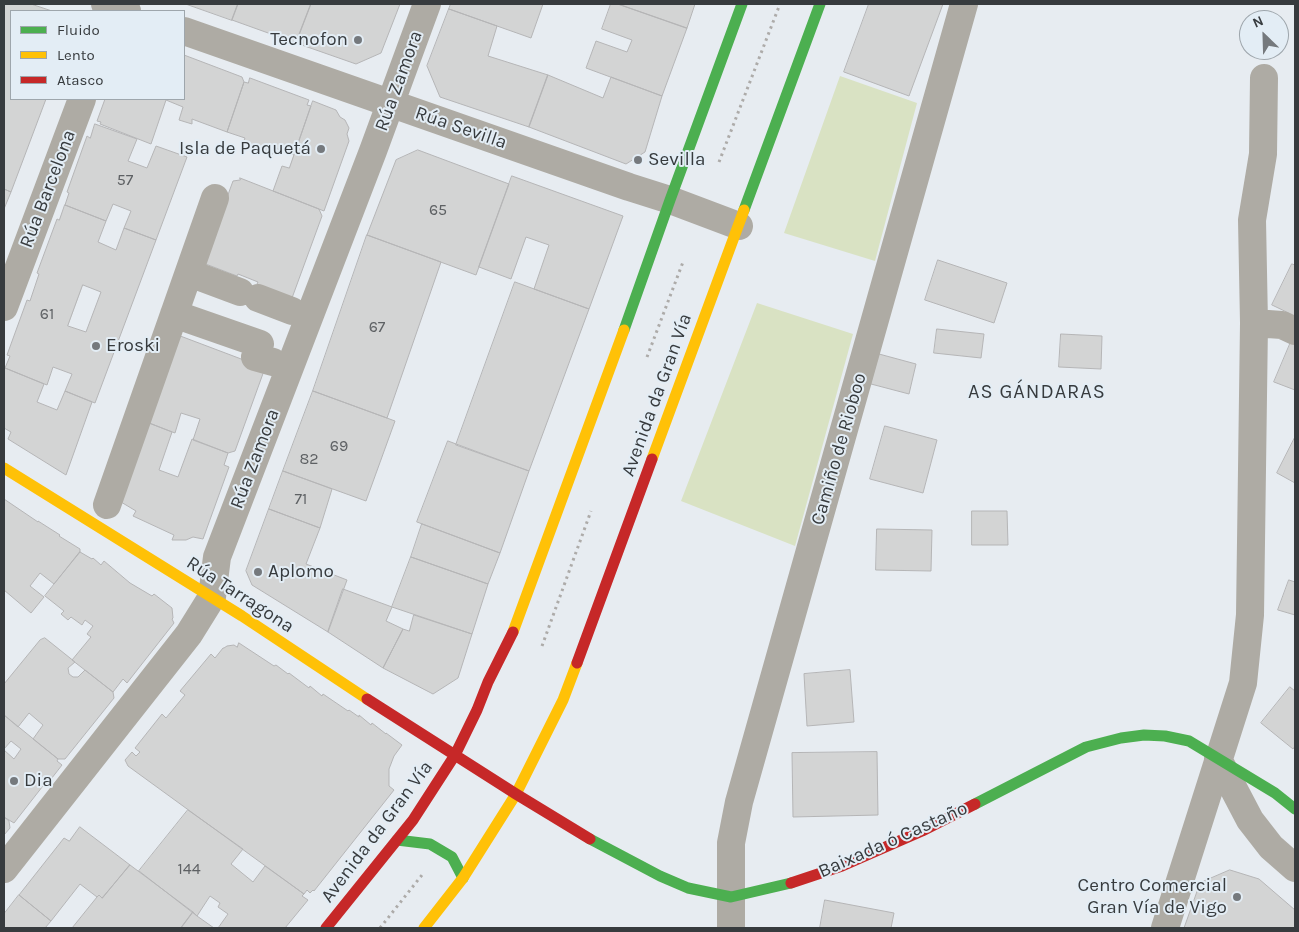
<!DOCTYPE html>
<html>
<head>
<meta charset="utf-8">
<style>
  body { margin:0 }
  #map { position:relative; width:1299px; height:932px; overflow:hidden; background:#e7ecf1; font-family:Karla,sans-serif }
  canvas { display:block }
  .frame { position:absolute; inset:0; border:5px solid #373b3e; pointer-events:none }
  .legend { position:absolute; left:10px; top:10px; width:175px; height:90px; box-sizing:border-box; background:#e3edf5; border:1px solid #9ea6ac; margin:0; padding:6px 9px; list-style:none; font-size:15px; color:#373b3e }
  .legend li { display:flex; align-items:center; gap:10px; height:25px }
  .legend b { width:25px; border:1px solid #9ea6ac }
  .north { position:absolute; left:1239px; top:10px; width:50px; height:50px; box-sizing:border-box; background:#e3edf5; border:1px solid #9ea6ac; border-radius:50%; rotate:336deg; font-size:14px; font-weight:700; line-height:20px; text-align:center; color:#373b3e }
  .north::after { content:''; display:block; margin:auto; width:18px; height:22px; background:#75797d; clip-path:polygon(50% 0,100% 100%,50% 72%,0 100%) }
</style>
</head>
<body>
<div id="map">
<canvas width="1299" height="932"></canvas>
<div class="frame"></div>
<ul class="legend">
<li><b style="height:6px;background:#4caf50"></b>Fluido</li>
<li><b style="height:6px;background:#ffc107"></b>Lento</li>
<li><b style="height:6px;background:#c62828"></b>Atasco</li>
</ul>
<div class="north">N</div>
</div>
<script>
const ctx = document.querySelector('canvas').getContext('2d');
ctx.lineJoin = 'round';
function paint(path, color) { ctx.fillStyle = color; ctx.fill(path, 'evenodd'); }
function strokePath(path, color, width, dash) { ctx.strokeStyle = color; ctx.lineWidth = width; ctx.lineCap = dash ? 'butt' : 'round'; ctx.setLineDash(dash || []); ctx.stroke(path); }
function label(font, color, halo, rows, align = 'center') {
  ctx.font = font + ' Karla,sans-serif'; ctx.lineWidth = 4; ctx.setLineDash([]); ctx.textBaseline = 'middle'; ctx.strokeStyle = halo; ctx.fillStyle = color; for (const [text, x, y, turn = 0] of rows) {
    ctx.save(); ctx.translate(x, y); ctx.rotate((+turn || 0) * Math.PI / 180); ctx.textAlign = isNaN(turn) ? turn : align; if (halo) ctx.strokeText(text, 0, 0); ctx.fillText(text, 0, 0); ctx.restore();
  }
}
paint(new Path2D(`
  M840,76L917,103L875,261L784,233Z
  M757,303L853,334L795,546L681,501Z`), '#d9e2c3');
const building = new Path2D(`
  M4,4H31L52,11H11V99H46L11,192L4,189Z
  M186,4H238L232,20Z
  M238,4H311L296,43L232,20Z
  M311,4H400L381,53L356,64L296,43Z
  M451,4H543L531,38L449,9Z
  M611,4H618L687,28L662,96L586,68L596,41L627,52L632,40L602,29Z
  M618,4H695L687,28Z
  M869,4H943L909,96L844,72Z
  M449,9L497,26L488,56L548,75L529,127L440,97L427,66Z
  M184,55L242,77L244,82L227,132L192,119V124L179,120L183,107L166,100L151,144L100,124L101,122L97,121L105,99H184Z
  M548,75L603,98L611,77L662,96L645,152L626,164L529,127Z
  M250,78L309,100L307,105L311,106L294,155L275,148L273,154L254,147L243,143L245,138L227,132L244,82L248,83Z
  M313,101L336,110L340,117L345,120L349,128L347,134L349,141L324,211L273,191L282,166L289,168Z
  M95,124L137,139L128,161L147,168L156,146L187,157L156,240L124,228L131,211L113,204L106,221L65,205L69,193L67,192L87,136L90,138Z
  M418,150L509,184L476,275L367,235L396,160Z
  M512,176L623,216L589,309L534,289L549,245L526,237L511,279L479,267Z
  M240,178L319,209L322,216L292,298L257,284L258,282L238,274L237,276L203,263L233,181L240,180Z
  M4,189L11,192L4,209Z
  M65,205L106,221L98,242L116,250L124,228L156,240L95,403L65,391L72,374L53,367L47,385L5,368L10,356L7,355L27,300L30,301L39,274L37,273L57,219L59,220ZM83,285L101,292L86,332L68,326Z
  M367,235L441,262L387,418L313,391Z
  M938,260L1007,283L994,323L925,300Z
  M1292,264L1295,265V316L1272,305Z
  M515,282L589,309L529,471L456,445Z
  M937,329L984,334L981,358L934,353Z
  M175,334L265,368L235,451L228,453L193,440L200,419L181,413L175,433L149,423Z
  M1061,334L1102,336L1101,369L1059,367Z
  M1293,337L1295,338V390L1274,382Z
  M879,354L916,364L909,394L871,384Z
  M5,368L44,384L37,402L57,410L65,391L92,402L66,475L8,439L11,432L4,428V372Z
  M313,391L395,421L366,501L283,471Z
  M149,423L172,432L159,470L178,477L192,439L228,453L224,465L229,467L203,539L193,537L186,540H172L174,535L133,516L136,511L121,502Z
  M885,426L937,440L923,493L870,479Z
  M1295,437V483L1277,473Z
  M448,441L529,471L500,553L417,522Z
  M283,471L332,489L320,528L269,509Z
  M4,499L38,522V521L60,535L59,536L80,549V552L54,584L40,573L30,586L44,597L31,613L4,590Z
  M269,509L320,528L306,564L347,580L328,632L252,585L246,571Z
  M972,511H1007L1008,545H972Z
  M422,524L500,553L488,584L411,557Z
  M877,529L932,530L931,571L876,570Z
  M80,552L92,559L93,558L101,565L104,561L130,583L152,596L154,594L172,608L173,618L172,619L174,623L127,683L123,679L113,692L72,660L91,637L87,634L93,626L85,620L82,625L71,617L68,620L61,614L64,611L45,596Z
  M411,557L488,584L472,634L392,607Z
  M1289,580L1295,582V615L1278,610Z
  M343,589L392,607L386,621L403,629L383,668L328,632Z
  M414,615L472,634L458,678L433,694L383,668L403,629L409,631Z
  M45,638L75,662L68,668L69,674L73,677H78L85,670L113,692L114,698L65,759H58L33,739L43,725L29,713L18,727L4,715V684L40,640Z
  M239,643L274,666L276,665L288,674L289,673L309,688L310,686L322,696L323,694L348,711L349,710L359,717V715L371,725L372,723L386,734V733L402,745L394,756L389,769V786L394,790L314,891L313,890L310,893L307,890L304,894L128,766L125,760L132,752L136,756L140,752L135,748L162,714L166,718L185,695L180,691L211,654L215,658L223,648H224L227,646L234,645L237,647Z
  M850,670L854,722L807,726L804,674Z
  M1290,687L1295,691V746L1293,749L1261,723Z
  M4,715L58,759L57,761L62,765L48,783L46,782L14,823L4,817V750L14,759L21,749L11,741L4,749Z
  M877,752L878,815L793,817L792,753Z
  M188,810L243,849L231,864L253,882L265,866L304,894L302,896L308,900L285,928H218L228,914L218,907L220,903L210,896L197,916L139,871Z
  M4,817L9,821L10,828L4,835Z
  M80,827L130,865L102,898L99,895L97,897L80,884L51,921L19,895L64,838L69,841Z
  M130,865L193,912L181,928H72L97,897L99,895L102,898Z
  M1230,870L1259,879L1295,910V928H1184L1200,883Z
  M19,895L51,921L45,928H4V914Z
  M825,900L894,913L891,928H820Z
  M193,912L197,916L214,928H181Z`);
paint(building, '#d3d4d4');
strokePath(building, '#b5b5b6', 1);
strokePath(new Path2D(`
  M719,162L780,4
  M647,357L683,262
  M542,646L591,511
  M380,928L422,875`), '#adaba9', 3, [2.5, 4]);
strokePath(new Path2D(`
  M105,4L127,11
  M184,31L629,187L670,200L739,226
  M189,273L240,292
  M258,298L292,311
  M4,307L82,99
  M174,314L260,344L255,357L273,362
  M1254,323L1282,325L1295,331
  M107,505L215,198
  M1218,759L1250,820L1271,847L1295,868
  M4,869L189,634L212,597L217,557L373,151L427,4
  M731,928V843L739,802L964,4
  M1165,928L1243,683L1250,615L1254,323L1252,220L1263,154L1264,78`), '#aeaba4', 28);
strokePath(new Path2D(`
  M744,210L820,4
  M624,330L670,200L742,4
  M975,804L1086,747L1121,738L1144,735L1165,736L1189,741L1275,793L1295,809
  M590,839L660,876L688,888L731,897L791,883
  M397,840L430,844L452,857L463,878`), '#4caf50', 11);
strokePath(new Path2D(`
  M652,459L744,210
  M4,468L242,616L367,699
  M513,632L624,330
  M424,928L463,878L516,794L563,700L577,663`), '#ffc107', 11);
strokePath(new Path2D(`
  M577,663L652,459
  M367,699L516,794L590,839
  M791,883L842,866L922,831L975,804
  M326,928L413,820L455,755L477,710L488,682L513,632`), '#c62828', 11);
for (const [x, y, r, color] of [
  [358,40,5,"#75797d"],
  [321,149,5,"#75797d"],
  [638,160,5,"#75797d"],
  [96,346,5,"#75797d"],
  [258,572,5,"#75797d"],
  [14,781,5,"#75797d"],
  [1237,897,5,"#75797d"]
]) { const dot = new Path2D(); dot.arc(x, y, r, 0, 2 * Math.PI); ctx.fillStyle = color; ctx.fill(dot); strokePath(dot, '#e3edf5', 2); }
label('16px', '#5e6164', null, [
  ["57",125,180],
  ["65",438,210],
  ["61",47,314],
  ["67",377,327],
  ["69",339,446],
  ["82",309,459],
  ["71",301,499],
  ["144",189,869]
]);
label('19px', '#373b3e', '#e3edf5', [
  ["Tecnofon",348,40,"right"],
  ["Isla de Paquetá",311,149,"right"],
  ["Sevilla",648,160],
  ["Eroski",106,346],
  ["Aplomo",268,572],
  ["Dia",24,781],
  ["Centro Comercial",1227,886,"right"],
  ["Gran Vía de Vigo",1227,908,"right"]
], 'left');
label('19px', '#373b3e', '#e3edf5', [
  ["Rúa Zamora",399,81,-70],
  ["Rúa Sevilla",461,128,19],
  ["Rúa Barcelona",48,189,-69],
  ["Avenida da Gran Vía",657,395,-70],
  ["Camiño de Rioboo",839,449,-74],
  ["Rúa Zamora",255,459,-69],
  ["Rúa Tarragona",240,595,33],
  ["Avenida da Gran Vía",377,832,-53],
  ["Baixada ó Castaño",893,840,-24]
]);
ctx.letterSpacing = '1px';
label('20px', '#373b3e', '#e3edf5', [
  ["AS GÁNDARAS",1037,392]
]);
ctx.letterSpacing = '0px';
</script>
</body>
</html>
